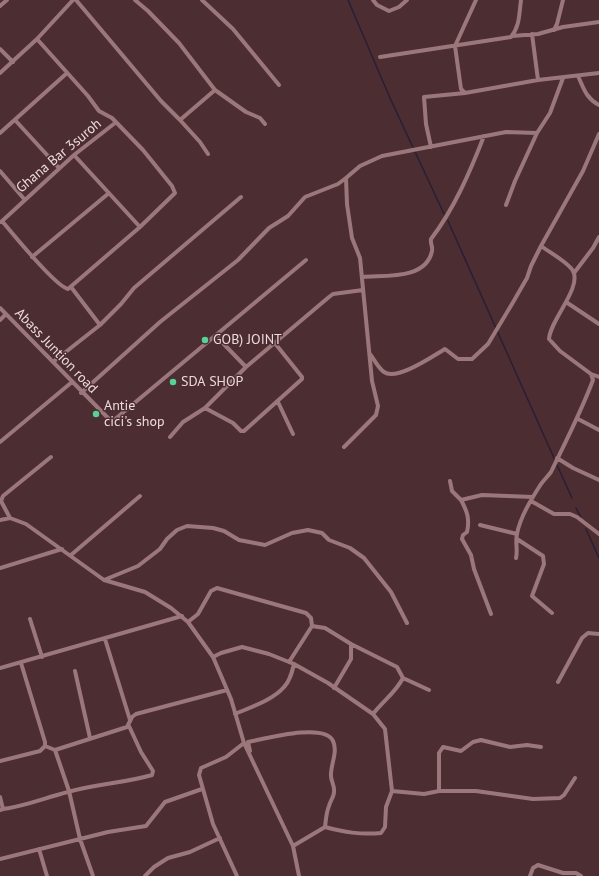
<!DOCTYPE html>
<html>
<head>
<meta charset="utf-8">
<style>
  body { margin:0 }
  canvas { display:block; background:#4b2d32 }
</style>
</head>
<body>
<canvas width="599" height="876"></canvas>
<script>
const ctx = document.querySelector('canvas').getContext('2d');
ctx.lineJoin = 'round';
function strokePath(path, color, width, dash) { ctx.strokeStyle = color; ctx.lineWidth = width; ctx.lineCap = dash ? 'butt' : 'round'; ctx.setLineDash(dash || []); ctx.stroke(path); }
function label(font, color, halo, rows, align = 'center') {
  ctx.font = font + ' "PT Sans",sans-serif'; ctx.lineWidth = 3; ctx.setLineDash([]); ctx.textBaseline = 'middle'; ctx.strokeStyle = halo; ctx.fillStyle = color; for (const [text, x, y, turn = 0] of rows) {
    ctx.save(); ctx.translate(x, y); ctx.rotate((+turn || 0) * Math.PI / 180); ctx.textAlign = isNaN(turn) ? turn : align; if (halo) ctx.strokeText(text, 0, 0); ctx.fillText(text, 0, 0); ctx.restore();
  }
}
strokePath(new Path2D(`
  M348,0L390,98L444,214
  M448,221L554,458
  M557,465L572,498
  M576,508L581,518
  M586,529L599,558`), '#291e33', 1.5);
strokePath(new Path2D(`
  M76,0L161,101L180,120L215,90L179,43L148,11L135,0
  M202,0L233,29L279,85
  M373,0L377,5L389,11L399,7L407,0
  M476,0L455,46L461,89L465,93L538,80L599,73
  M0,6L7,0
  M554,30L557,24L563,0
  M532,34L538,80
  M512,36L538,34L563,27L599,22
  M0,49L13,62
  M380,57L511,37C520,26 519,14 521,0
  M0,73L37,39L73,0
  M578,76C584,89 586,98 599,105
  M215,90L246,112L260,118L265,124
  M15,120L59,168
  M180,120L200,142L208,154
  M0,133L67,73
  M431,147L426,124L424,97L465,93
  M74,155L140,227
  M0,171L25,200
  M506,205L515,181L537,133
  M2,221C13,234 55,286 68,289L140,227L175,193L172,186L143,150L112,118L99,111L88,96L37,39
  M1,222L74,155L115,123
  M32,257L109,193
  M574,273L593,248L599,237
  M363,277C385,275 426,280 432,251C433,247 430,243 431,239C454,209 470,172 484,136
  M71,287L100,325
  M566,302L599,324
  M0,308L109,419L114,420L306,260
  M0,320L6,314
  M216,336L246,367
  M274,342L302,377V379L244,431H241L233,423L205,408L246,367L329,297L333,294L363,290
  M370,354C374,359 378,368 384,372C397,381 433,356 445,349L458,359H472L488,344L512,304L527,278L531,266L541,246
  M53,362L100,325L121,304L134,288L241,197
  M591,374L599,377
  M81,393L160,322L238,260L269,228L288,216L305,197L338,184L346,178
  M278,402L293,434
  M578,419L599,430
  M170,437L183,422L205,408
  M0,442L72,382
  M344,447L376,415L378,406L372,381L360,258L352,238L347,204L346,178L360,166L382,156L506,132L537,133L550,113L563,78
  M557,458L573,468L599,480
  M450,481L452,491L461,500L482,495L533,497
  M461,500C467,511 470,519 467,532L463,535L462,539L471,555L474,569L491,614
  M531,501L554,514H570L577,517L599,534
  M10,518L1,501L3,496L51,457
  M0,520L10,518L26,524L104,580L145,592L171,608L188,622L213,657L231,699L244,743L293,846L299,876
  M480,525L517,534
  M517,539L543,556L544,564L532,596L552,613
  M71,555L140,496
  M516,558C518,550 515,542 517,534C520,517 532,498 541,484C544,480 548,476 551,472C566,441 581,412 593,380L591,374L560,351L549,339C550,320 582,288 573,271C569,263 549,252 541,246L583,171L599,134
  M0,568L62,549
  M104,580L138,566L160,549L167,539L177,530L187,526L213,528L224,531L239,540L265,545L292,533L308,530L322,533L329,540L350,548L364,558L391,592L407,623
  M30,619L42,657
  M188,622L198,614L211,591L217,588L306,613L311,618L312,626L289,662
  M312,626L325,628L351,644V659L334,688
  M105,639L130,720
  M351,644L397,667L403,678L429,690
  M213,657L221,653L242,647L269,654L294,664L328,683L373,714L385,729L392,791L424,794L439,791V753L443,747L461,751L473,742L481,740L510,747L527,745L541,747
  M0,668L182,616
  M75,671L90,738
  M558,682L582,638L588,633L599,634
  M235,714C251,707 273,700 284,687C290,681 292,672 294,664
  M373,714C383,701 396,692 403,678
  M45,746L55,750L69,791L80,839L93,876
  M55,750L127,727L132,717L136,714L227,690
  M250,751L248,742C264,739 325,722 333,741C338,751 331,764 331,774C330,780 335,785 334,792C334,797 330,801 329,806C326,813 326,820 325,827
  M0,761L40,751L45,746V742L21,663
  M439,791H476L533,799L560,798L564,795L575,778
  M0,797L3,809L0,810
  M3,809C26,806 47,797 68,792C96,784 125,783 152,775L153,771L141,752L129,726
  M293,846L325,827C344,832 360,835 381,833L385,827L386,807L392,791
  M39,849L47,876
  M0,859L108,832L146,826L165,802L202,789
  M145,876L154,867L168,858L190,852L220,838
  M237,876L213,824L199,775L201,768L226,757L244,743
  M530,876L533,868L538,865L563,873H576L581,876`), '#9b777c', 4);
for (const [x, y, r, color] of [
  [205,340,4,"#54d395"],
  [173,382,4,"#54d395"],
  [96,414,4,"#54d395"]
]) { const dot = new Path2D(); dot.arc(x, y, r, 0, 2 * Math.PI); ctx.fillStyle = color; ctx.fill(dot); strokePath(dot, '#4b2d32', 1.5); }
label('14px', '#edd9dc', '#4b2d32', [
  ["Ghana Bar 3suroh",59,156,-40],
  ["Abass Juntion road",56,351,46]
]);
label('14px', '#edd9dc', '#4b2d32', [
  ["GOB) JOINT",213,340],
  ["SDA SHOP",181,382],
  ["Antie",104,406],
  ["cici's shop",104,422]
], 'left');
</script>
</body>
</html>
